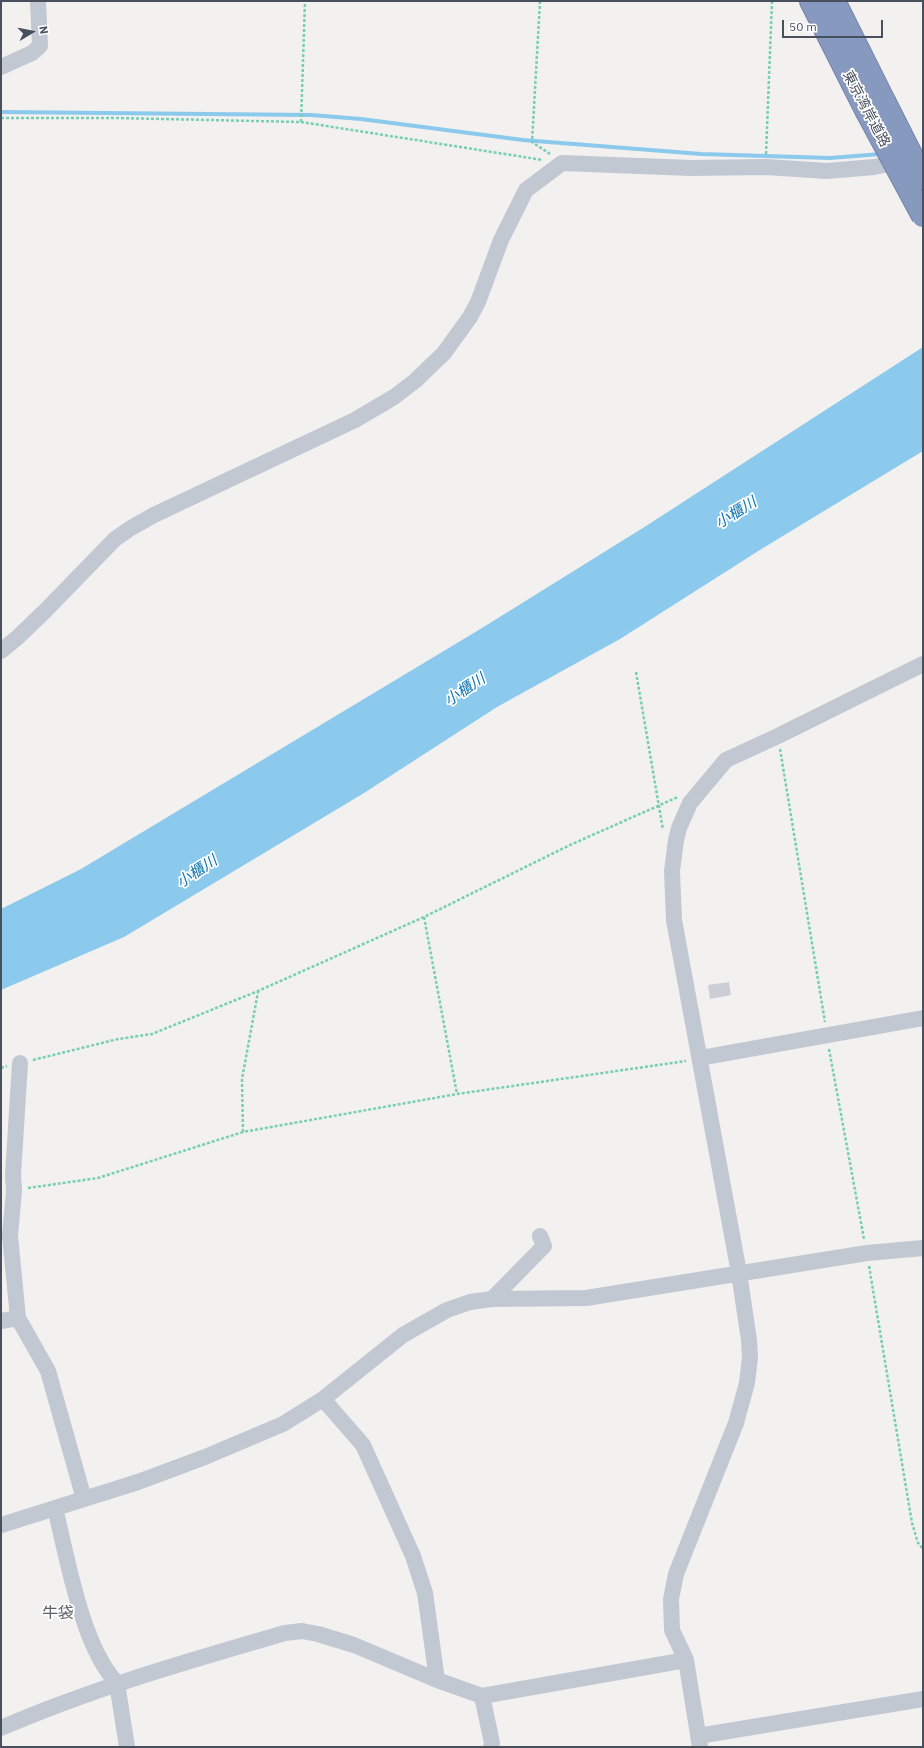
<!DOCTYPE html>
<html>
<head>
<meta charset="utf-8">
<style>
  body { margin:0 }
  #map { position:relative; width:924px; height:1748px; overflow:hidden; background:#f3f0f0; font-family:"IBM Plex Sans",sans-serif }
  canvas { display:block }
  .frame { position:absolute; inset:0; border:2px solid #48505e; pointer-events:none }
  .north { position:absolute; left:12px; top:12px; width:40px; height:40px; -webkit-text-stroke:3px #fff; paint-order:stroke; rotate:80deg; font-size:11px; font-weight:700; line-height:16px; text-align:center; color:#48505e }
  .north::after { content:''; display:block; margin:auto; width:14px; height:18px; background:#48505e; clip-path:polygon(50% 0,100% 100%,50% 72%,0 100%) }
  .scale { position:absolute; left:782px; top:20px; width:101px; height:18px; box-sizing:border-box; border:2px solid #48505e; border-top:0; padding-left:5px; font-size:12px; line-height:14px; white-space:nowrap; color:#48505e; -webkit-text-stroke:3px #fff; paint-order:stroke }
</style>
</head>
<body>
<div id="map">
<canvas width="924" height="1748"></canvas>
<div class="frame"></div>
<div class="north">N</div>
<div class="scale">50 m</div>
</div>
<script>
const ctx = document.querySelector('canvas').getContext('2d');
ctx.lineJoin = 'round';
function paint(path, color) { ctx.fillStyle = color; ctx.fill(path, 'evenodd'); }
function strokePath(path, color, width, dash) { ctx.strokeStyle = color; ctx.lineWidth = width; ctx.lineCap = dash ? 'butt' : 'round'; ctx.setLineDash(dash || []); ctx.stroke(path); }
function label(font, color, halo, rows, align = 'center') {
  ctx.font = font + ' "IBM Plex Sans","Noto Sans JP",sans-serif'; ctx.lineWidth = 3.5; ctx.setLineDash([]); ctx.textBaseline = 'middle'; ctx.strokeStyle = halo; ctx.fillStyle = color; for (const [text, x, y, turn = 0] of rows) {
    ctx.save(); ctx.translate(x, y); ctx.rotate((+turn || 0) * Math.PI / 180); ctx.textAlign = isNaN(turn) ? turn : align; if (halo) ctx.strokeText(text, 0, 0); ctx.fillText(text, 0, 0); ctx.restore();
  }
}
paint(new Path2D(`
  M923,347V451L763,548L620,639L497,707L364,793L124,937L1,990V909L81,869L482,628L646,526Z`), '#8bc9ed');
strokePath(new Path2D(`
  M1,112L311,115L361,119L523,140L701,154L830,158L881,154`), '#8bc9ed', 4);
paint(new Path2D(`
  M729,982L731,995L710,999L708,985Z`), '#ccced6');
const highway = new Path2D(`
  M811,1L866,110
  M834,1L884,101`);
strokePath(highway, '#7384ab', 24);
strokePath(new Path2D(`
  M540,1L532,142L550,154
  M1,118H116L301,122L543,160
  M301,122L305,1
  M766,154L772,1
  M636,672L663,830
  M780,749L825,1022
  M424,917L457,1094
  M829,1049L864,1239
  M33,1060L118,1039L152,1034L258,991L424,917L570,845L678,797
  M1,1068L7,1066
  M243,1132L242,1079L258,992
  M28,1188L98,1178L243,1132L457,1094L686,1061
  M869,1266L912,1523L918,1543L923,1549`), '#76cfb2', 2.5, [3, 2]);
strokePath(new Path2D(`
  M1,67L32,53L40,46L38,1
  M1,651L18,637L46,610L115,539L131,528L154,515L355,420L394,397L415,381L444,353L470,317L478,302L501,240L526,190L562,163L691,168L766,167L827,171L874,167L904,161
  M700,1058L923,1018
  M20,1063L13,1175L14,1191L10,1236L18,1318L48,1371L84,1499
  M492,1299L544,1246L540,1236
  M1,1321L18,1318
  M323,1399L363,1445L413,1556L425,1593L437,1680
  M55,1508C67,1557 82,1647 117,1683L127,1747
  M1,1525L138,1482L205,1457L283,1424L323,1399L403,1335L447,1310L470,1302L492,1299L586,1298L867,1253L923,1248
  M482,1696L492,1743L491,1747
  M1,1728C93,1688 189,1661 285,1633L302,1631L318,1634L354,1645L437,1680L482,1696L686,1660
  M698,1736L923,1699
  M700,1747L686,1660L672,1630L671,1599L676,1574L736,1423L747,1383L750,1357L749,1340L739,1273L674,920L672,871L676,840L679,828L690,803L726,760L778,736L923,664`), '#c1c8d2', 16);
strokePath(highway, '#8799bf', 22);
const highwayBridge = new Path2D(`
  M884,101L923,178
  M866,110L923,216`);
strokePath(highwayBridge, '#7384ab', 24, []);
strokePath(highwayBridge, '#8799bf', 22);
label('14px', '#48505e', '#fff', [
  ["東京湾岸道路",866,109,62]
]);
label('italic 15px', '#0b71ae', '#fff', [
  ["小櫃川",736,513,-32],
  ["小櫃川",465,690,-34],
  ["小櫃川",197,872,-34]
]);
label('16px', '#5c5f65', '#fff', [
  ["牛袋",58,1613]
]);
</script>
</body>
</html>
